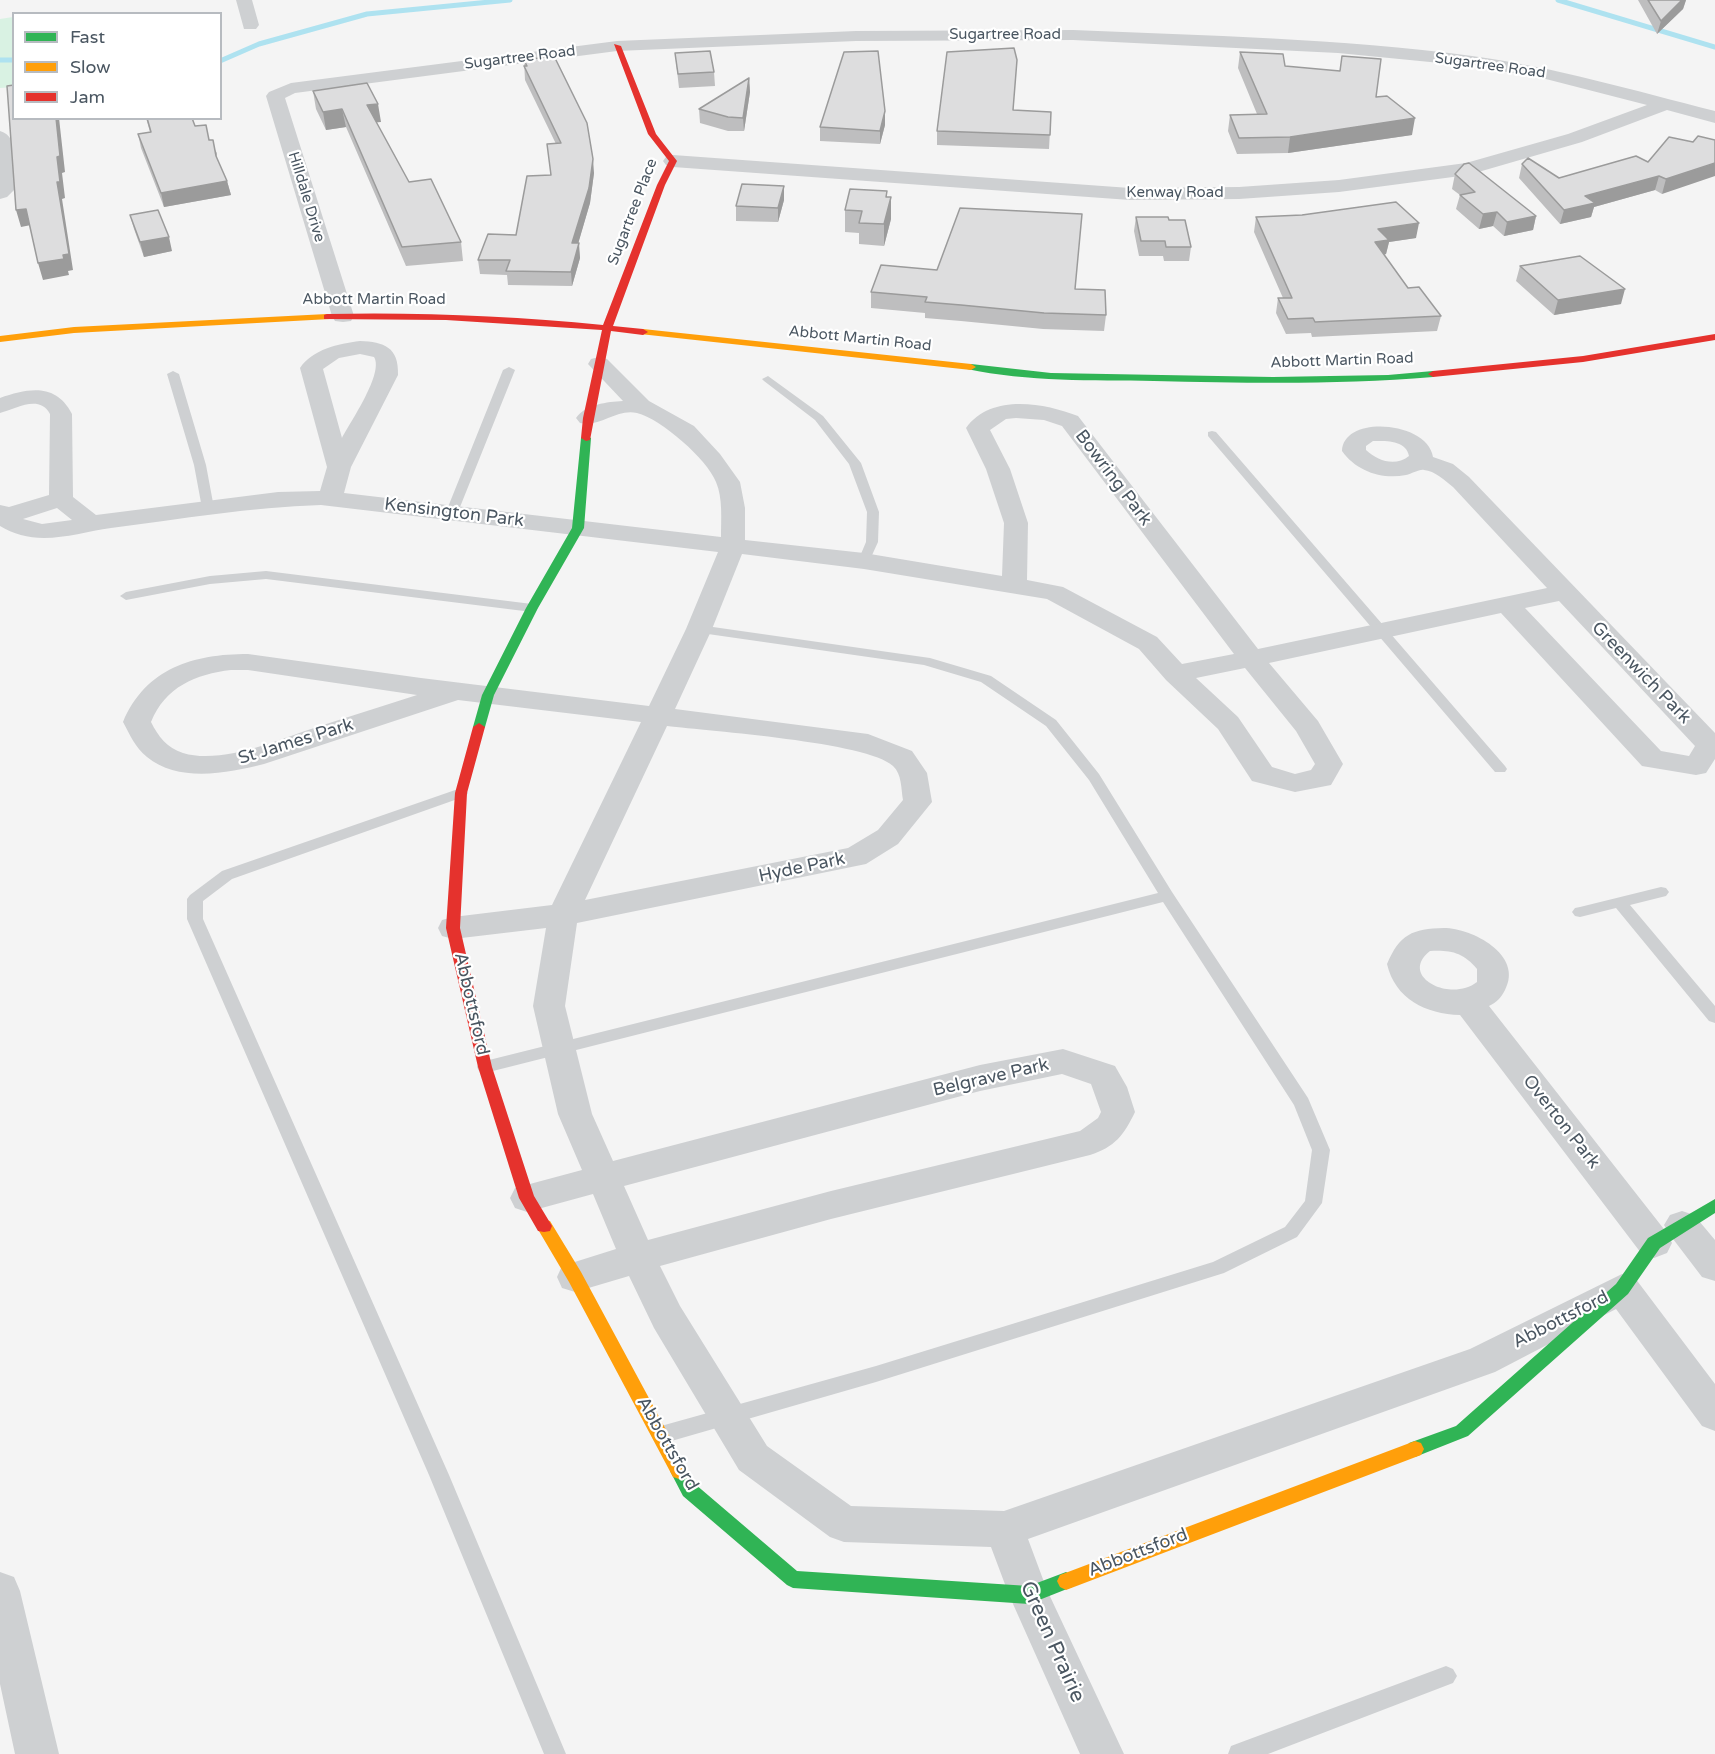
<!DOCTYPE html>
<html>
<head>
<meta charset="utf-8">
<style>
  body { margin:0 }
  #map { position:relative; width:1715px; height:1754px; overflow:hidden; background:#f4f4f4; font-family:"Varela Round",sans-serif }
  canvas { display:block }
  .legend { position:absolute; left:12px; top:12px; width:210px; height:108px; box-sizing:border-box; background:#fff; border:2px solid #b7bbc0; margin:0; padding:8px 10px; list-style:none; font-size:18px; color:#4a5661 }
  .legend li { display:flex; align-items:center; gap:12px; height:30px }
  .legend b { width:30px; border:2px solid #b7bbc0 }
</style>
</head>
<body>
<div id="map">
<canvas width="1715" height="1754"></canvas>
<ul class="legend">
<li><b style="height:8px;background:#30b455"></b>Fast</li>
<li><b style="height:8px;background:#ff9f0a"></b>Slow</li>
<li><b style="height:8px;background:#e5322d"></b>Jam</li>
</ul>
</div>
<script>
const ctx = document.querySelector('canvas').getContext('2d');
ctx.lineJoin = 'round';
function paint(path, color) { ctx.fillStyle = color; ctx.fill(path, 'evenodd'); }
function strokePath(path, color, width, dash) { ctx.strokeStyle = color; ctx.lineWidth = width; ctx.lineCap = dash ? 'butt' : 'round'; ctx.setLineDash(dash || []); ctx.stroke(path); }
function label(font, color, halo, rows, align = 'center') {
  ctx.font = font + ' "Varela Round",sans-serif'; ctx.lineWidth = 4.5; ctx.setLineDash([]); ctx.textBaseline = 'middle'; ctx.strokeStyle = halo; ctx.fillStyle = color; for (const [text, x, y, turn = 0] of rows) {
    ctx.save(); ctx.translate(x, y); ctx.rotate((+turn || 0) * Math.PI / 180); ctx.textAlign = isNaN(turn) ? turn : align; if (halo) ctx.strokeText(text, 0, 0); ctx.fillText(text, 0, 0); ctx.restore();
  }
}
paint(new Path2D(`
  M13,17V87L0,88V19Z`), '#d9f2e3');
strokePath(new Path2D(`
  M1558,0L1715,47
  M0,60H14
  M220,61L259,44L367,14L510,0`), '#aee2f0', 5);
paint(new Path2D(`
  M509,367L515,370L458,512L456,515H448L446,512L503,370Z
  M173,371L179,374L206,465L214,508L212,511H204L202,508L194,465L167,374Z
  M768,376L823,416L861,463L879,512L878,542L868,564H860L858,561L866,542L867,512L849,464L815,420L764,381L762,379Z
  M1212,431L1216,432L1505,766L1507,769L1505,772H1495L1208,436V432Z
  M266,571L532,604L538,608L532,612L266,579L210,584L126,600L120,596L126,592L210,576Z
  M699,625L930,658L991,676L1056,720L1099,774L1172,892L1308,1098L1330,1150L1322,1203L1297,1237L1224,1273L876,1382L661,1444L654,1441L651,1435L654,1429L661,1426L876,1366L1213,1262L1285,1227L1305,1201L1312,1150L1294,1105L1163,902L485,1073L479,1071L477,1067L479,1063L485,1061L1158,893L1089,780L1046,726L981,682L924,665L694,632L692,629Z
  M461,788L466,790L468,793L466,796L232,879L203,901V919L449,1475L566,1754H544L429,1475L187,919V899L190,895L222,871Z
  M1661,887L1666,888L1669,892L1666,896L1630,905L1715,1006V1023L1709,1021L1616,908L1580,917L1575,916L1572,912L1575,908L1580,907Z
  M1446,1666L1453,1669L1457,1676L1453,1683L1268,1754H1228L1231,1746L1239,1743Z`), '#ced0d2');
paint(new Path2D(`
  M236,0H252L259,25L256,29H244Z
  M1073,30C1206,36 1340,38 1472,56C1555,67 1635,91 1715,111V123L1667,110L1582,142L1468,175L1339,192L1239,199L1130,200L673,167L666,165L663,161L666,157L673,155L1130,188L1239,187L1339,180L1466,163L1568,134L1647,105L1542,78L1471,66L1338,53L1073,40L856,41L617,51L295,93L285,98L354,316L351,321L343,322L335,321L332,316L266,96L269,92L291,83L617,41L856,31Z
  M0,131C22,137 14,172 14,190L7,197L0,199Z
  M360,341C384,342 399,347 398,375L351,467L344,493L721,537C721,520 723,498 716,482C707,459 661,419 637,413C617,408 599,428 580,423L576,418C586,404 607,402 623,401L588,364L591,359L599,357L607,359L649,401L694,426L720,454L740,482L745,508V540L864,553L1002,576L1004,523L986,469L966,428C991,393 1044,403 1078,416L1258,649L1547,588L1453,487C1444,480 1435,471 1424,470C1419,469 1412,474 1406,475C1382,480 1356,471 1342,451C1343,414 1428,421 1433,457L1453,464L1469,477L1715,733V759L1706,773L1696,775L1642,766L1501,613L1269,663L1318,721L1343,764L1331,785L1295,792L1252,781L1218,729L1166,680L1139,649L1047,599L864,569L742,554L712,629L675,709L868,734L912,751L927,773L932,802L898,844L866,864L577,923L565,1006L592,1114L613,1161L980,1065L1063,1049L1115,1066L1127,1087L1135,1112C1124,1135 1115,1147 1090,1155L831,1219L660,1266L680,1306L767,1446L851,1506L1004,1511L1470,1349L1622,1274L1635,1278L1715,1384V1431L1702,1426L1616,1309L1495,1372L1028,1539L1047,1590L1124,1754H1080L1009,1595L991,1547L844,1542L830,1537L739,1470L654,1328L629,1276L575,1292L562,1288L557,1277L562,1266L616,1249L593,1194L527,1212L515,1208L510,1198L515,1188L582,1170L558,1114L533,1006L546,928L453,939L442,936L438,928L442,920L453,917L552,905L641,722L458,700L264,764C229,773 178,783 147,757C135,747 130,735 123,722C146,668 193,654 248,654L421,678L649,706L686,629L718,552L321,505C251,507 181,519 111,528C89,531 66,538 44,538C28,538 13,534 0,526V505L9,507L49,495L50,414C39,394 16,409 0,413V398C29,388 56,383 72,414L73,497L96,515L278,492L320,491L327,467L300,368C313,349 338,344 360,341ZM360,354L374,357C384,373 351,421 342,438L323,369L339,358ZM1016,418L1044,420L1062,426L1234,654L1182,664L1157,637L1063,587L1027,580L1028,523L1010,469L990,430L1006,419ZM1373,441C1386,441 1406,440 1409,456C1395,467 1378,461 1366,450V446ZM57,508L72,520L42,524L23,519ZM1559,601L1695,746L1689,756L1661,751L1525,608ZM1245,668L1296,731L1315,764L1311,770L1295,774L1272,767L1238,717L1196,678ZM231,670H248L417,695C384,706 350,716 317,727C280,739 222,765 183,753C167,748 158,736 151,722C165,687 196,674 231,670ZM667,726C709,731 868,742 893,766C902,774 901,789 903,800L878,830L848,848L585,900ZM1062,1074L1091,1084L1101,1112L1098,1118L1080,1131L831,1191L648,1240L624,1186L980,1091Z
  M1444,928C1472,928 1524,955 1505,990C1501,998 1497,1002 1489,1006L1667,1233L1672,1243L1667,1253L1654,1258L1641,1253L1460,1015C1426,1014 1395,999 1387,964C1400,934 1412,929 1444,928ZM1430,951C1450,950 1463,952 1477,969V982C1450,1003 1398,976 1430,951Z
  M1682,1211L1694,1215L1715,1240V1281L1702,1277L1670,1235L1664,1225L1670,1215Z
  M0,1572L14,1577L20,1591L59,1754H15L0,1684Z`), '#ced0d2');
paint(new Path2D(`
  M971,364L1051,373L1273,377L1388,375L1433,371L1438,374L1433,377C1340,385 1247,383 1154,381C1093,380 1028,382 967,369V365Z
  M586,435L591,438L584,528L538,608L494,695L485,727L479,731L475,730L473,727L482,695L526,608L572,528L581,438Z
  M1715,1199V1213L1660,1248L1628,1294L1468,1436L1415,1457L1409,1455L1406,1449L1409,1443L1456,1426L1616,1284L1648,1238Z
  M679,1463L685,1465L695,1484L797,1571L1029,1586L1066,1572L1072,1575L1075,1581L1072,1587L1029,1604L793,1588L787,1585L683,1496L670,1471L673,1465Z`), '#30b455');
paint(new Path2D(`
  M327,314L330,315V319L74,333L0,342V336L74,327Z
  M643,329L971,364L976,367L971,370L640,334L638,332Z
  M544,1220L550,1221L581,1272L685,1465L688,1471L685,1477L679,1479L673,1477L569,1282L536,1226L538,1221Z
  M1415,1441L1421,1443L1424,1449L1421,1455L1066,1590L1060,1587L1057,1581L1060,1575Z`), '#ff9f0a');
paint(new Path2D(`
  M614,44L621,46L656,134L677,161L665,185L613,326L643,329L648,332L643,335L611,331L590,440L586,441L581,438L583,418L602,330L446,320L324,319V315L327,314C420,312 511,316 603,325L657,185L669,161L648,134Z
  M1715,334V340L1583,362L1433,377L1428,374L1433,371L1583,356Z
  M479,723L485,727L467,793L460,928L492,1067L534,1196L552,1226L550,1231L544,1232L538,1231L519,1198L478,1067L446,928L455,793L473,727Z`), '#e5322d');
paint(new Path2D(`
  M1638,0H1686L1683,9L1657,34Z
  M1240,52L1285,66L1376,97L1412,135L1288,153L1237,154L1228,131L1230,115L1257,114L1238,68Z
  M675,53L714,72L715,86L679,88Z
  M524,60L594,173L590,203L578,243L580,258L572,286L508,285L507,275L480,274L478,260L516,235L550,175L556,144L525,80Z
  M1017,60L1013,110L1051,112L1049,149L937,145V131Z
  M749,78L750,92L744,131H728L700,123L699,109Z
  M313,91L381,122H376L409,182L461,242L463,261L406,266L346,127L326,130L316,109Z
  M885,111V125L880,144L820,141V127Z
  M146,118H192L195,126L209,140L217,153V159L227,181L231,195L164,207L141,148L138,134L150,132Z
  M1693,142L1662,194L1655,190L1594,207L1591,217L1560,224L1519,178L1522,164L1559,178L1648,162Z
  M1455,174L1536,216L1533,230L1504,236L1493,226L1479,229L1456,209L1460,195L1452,189Z
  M784,186V200L778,222L736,221V206Z
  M887,191V197H891V219L884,246L859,244V233L845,232V210Z
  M130,215L172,251L144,257L134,229Z
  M1302,215L1416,238L1389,242L1386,254L1384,255L1408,288L1441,316L1437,331L1312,337L1311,333L1286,334L1276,313L1278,298H1283L1254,232L1256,217Z
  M1136,217L1169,220L1191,247L1189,261H1164L1163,256H1139L1134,231Z
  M1520,266L1621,304L1554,315L1516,281Z
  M1075,289L1106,315L1104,331L1043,329L961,321L925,318V313L871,308V292Z`), '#bebebf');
paint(new Path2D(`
  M1682,0H1686L1683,9L1657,34L1661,21Z
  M749,78L750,92L744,131L743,118Z
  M378,104L381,122L370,123L367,105Z
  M342,109L346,127L326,130L323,112Z
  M885,111V125L880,144V131Z
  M56,118H59L65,172L62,173L65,198L62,199L73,270L68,271L69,275L43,280L38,263L63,255L57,182Z
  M1415,118L1412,135L1288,153L1290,137Z
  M593,159L594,173L590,203L574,258L572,243Z
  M1715,163V176L1662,194L1666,179Z
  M1659,176L1655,190L1594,207L1591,217L1560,224L1564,210L1585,196Z
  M227,181L231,195L164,207L161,193Z
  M784,186V200L778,222V208Z
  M891,197V219L884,246V224Z
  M26,209L31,225L21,227L16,210Z
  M1497,212L1493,226L1479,229L1483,214Z
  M1536,216L1533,230L1504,236L1507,222Z
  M1419,223L1416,238L1389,242L1386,254L1372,257L1378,229Z
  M169,237L172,251L144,257L140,242Z
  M579,243L580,258L572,286L571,272Z
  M1625,289L1621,304L1554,315L1558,300Z`), '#9b9b9b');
const building = new Path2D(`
  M1648,0H1682L1661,21Z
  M1014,48L1017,60L1013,110L1051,112L1050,135L937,131L947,52Z
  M710,51L714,72L678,74L675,53Z
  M878,51L885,111L880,131L820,127L844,52Z
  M1240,52L1283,54L1285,66L1340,71L1342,56L1381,59L1376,97L1387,96L1415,118L1290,137L1239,138L1230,115L1267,114Z
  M554,56L587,123L593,159L589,188L572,243H579L571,272L506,271L510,260H478L488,234L516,235L527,176L551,175L547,144L561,143L524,66H527L524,60Z
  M749,78L743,118L728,117L699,109Z
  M367,83L378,104L367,105L409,182L431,179L461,242L402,247L342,109L323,112L313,91Z
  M14,85V118H56L60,156L57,157L60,182H57L69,254L63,255L64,259L38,263L26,209L16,210L7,86Z
  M147,118H192L195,126L206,125L209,140H213L216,156L227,181L161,193L138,134L151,132Z
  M1698,136L1715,140V163L1666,179L1659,176L1585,196L1595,203L1564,210L1522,164L1528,158L1559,178L1636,156L1648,162L1669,137L1693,142Z
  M1469,163L1536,216L1507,222L1497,212L1483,214L1460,195L1475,192L1455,174L1464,164Z
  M742,184L784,186L778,208L736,206Z
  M850,189L887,191L886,197H891L884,224L859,223L862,211L845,210Z
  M1396,202L1419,223L1378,229L1389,240L1375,242L1408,288L1419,287L1441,316L1315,322L1313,318L1288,319L1278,298H1292L1256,217L1302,215Z
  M960,208L1082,214L1075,289L1105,290L1106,315L1044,313L961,305L925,302L927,297L871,292L881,265L937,270Z
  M158,210L169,237L140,242L130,215Z
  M1136,217H1168L1169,220H1185L1191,247H1166L1165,241H1141Z
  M1580,256L1625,289L1558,300L1520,266Z`);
paint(building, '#ddddde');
strokePath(building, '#9b9b9b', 1.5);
label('15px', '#4a5661', '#fff', [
  ["Sugartree Road",1005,35],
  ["Sugartree Road",520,58,-7],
  ["Sugartree Road",1490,66,8],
  ["Kenway Road",1175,193],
  ["Hilldale Drive",306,197,73],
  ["Sugartree Place",633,212,-69],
  ["Abbott Martin Road",374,300],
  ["Abbott Martin Road",860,339,6],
  ["Abbott Martin Road",1342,361,-2]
]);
label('18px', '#4a5661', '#fff', [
  ["Bowring Park",1113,478,53],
  ["Kensington Park",454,513,7],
  ["Greenwich Park",1641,673,46],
  ["St James Park",296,742,-17],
  ["Hyde Park",802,868,-12],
  ["Abbottsford",471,1004,77],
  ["Belgrave Park",991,1078,-13],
  ["Overton Park",1561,1122,52],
  ["Abbottsford",1561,1320,-27],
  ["Abbottsford",667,1444,60],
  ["Abbottsford",1138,1553,-21]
]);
label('21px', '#4a5661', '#fff', [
  ["Green Prairie",1052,1642,66]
]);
</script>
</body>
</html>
